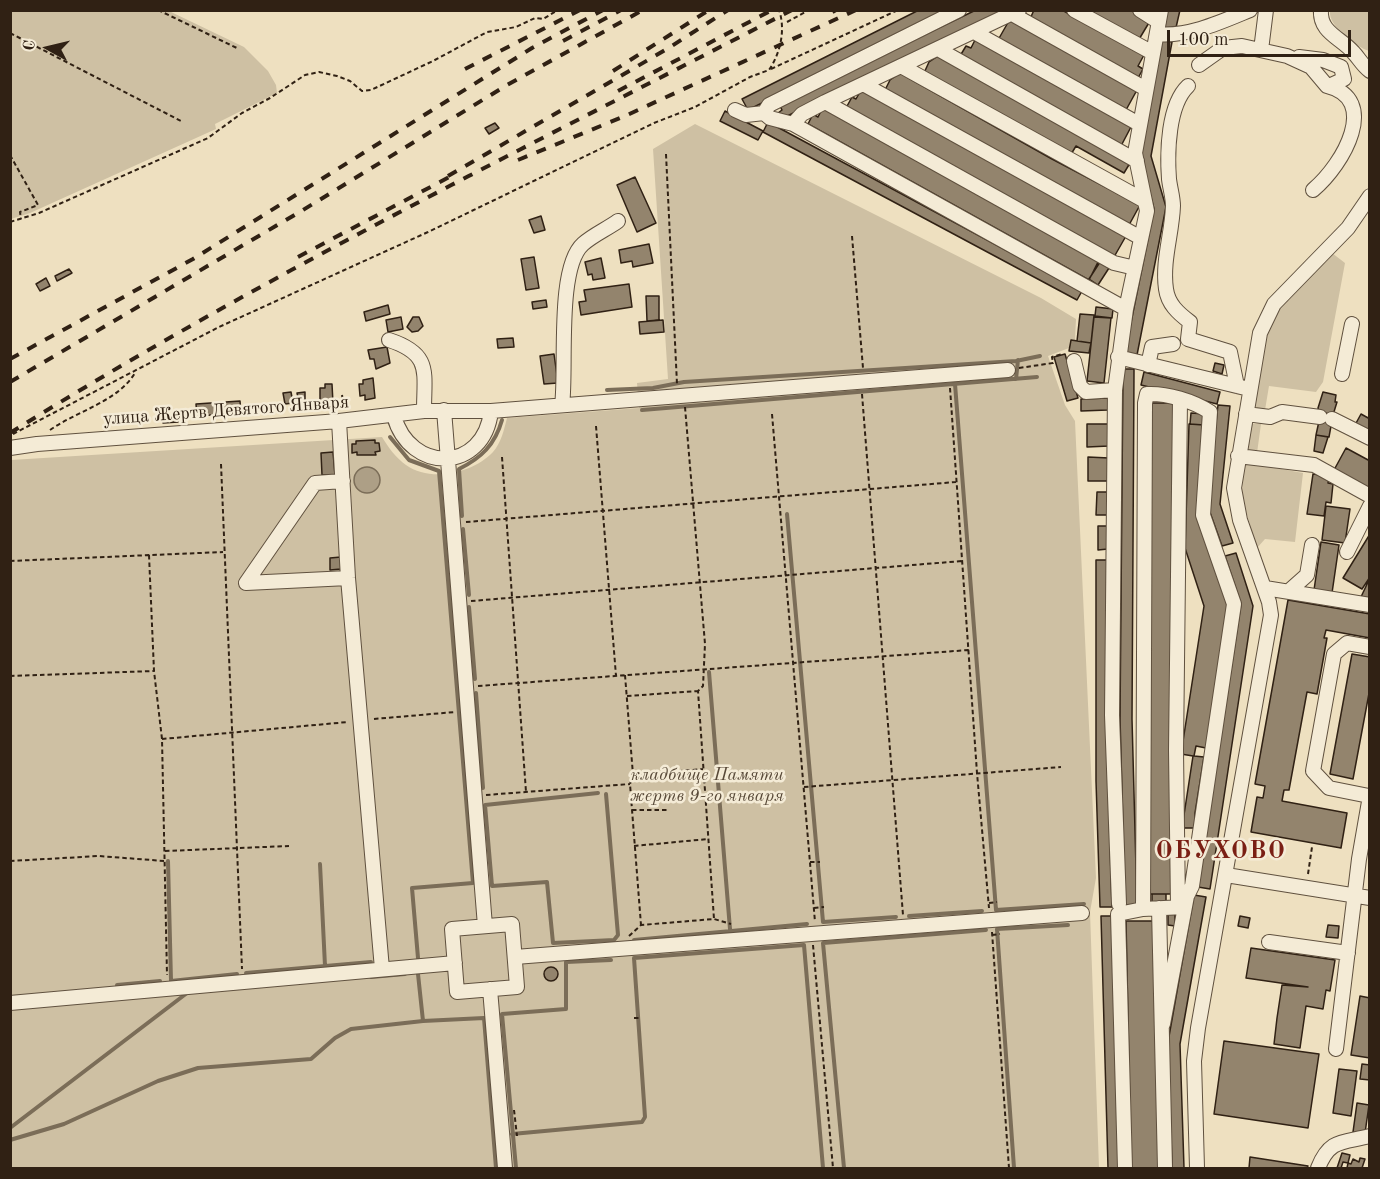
<!DOCTYPE html>
<html>
<head>
<meta charset="utf-8">
<style>
  body { margin:0 }
  #map { position:relative; width:1380px; height:1179px; overflow:hidden; background:#eee0c0; font-family:"Old Standard TT",serif }
  canvas { display:block }
  .frame { position:absolute; inset:0; border:12px solid #302114; pointer-events:none }
  .north { position:absolute; left:18px; top:18px; width:60px; height:60px; -webkit-text-stroke:4px #f4ebd6; paint-order:stroke; rotate:278deg; font-size:16px; font-weight:700; line-height:24px; text-align:center; color:#302114 }
  .north::after { content:''; display:block; margin:auto; width:21px; height:27px; background:#302114; clip-path:polygon(50% 0,100% 100%,50% 72%,0 100%) }
  .scale { position:absolute; left:1167px; top:30px; width:184px; height:27px; box-sizing:border-box; border:3px solid #302114; border-top:0; padding-left:8px; font-size:18px; line-height:21px; white-space:nowrap; color:#302114; -webkit-text-stroke:4px #f4ebd6; paint-order:stroke }
</style>
</head>
<body>
<div id="map">
<canvas width="1380" height="1179"></canvas>
<div class="frame"></div>
<div class="north">С</div>
<div class="scale">100 m</div>
</div>
<script>
const ctx = document.querySelector('canvas').getContext('2d');
ctx.lineJoin = 'round';
function paint(path, color) { ctx.fillStyle = color; ctx.fill(path, 'evenodd'); }
function strokePath(path, color, width, dash) { ctx.strokeStyle = color; ctx.lineWidth = width; ctx.lineCap = dash ? 'butt' : 'round'; ctx.setLineDash(dash || []); ctx.stroke(path); }
function label(font, color, halo, rows, align = 'center') {
  ctx.font = font + ' "Old Standard TT",serif'; ctx.lineWidth = 5; ctx.setLineDash([]); ctx.textBaseline = 'middle'; ctx.strokeStyle = halo; ctx.fillStyle = color; for (const [text, x, y, turn = 0] of rows) {
    ctx.save(); ctx.translate(x, y); ctx.rotate((+turn || 0) * Math.PI / 180); ctx.textAlign = isNaN(turn) ? turn : align; if (halo) ctx.strokeText(text, 0, 0); ctx.fillText(text, 0, 0); ctx.restore();
  }
}
paint(new Path2D(`
  M11,10L169,11L244,47L268,71L276,85L277,93L215,124L216,129L30,213L11,219Z
  M1330,11H1369V51C1356,47 1328,26 1330,11Z
  M695,124L1041,298L1076,319L1075,340H1070L1069,348L1048,356L1065,405L1075,421L1096,878L1090,912L1099,1168H11V460L382,437C388,447 396,458 406,465C431,483 473,473 493,452C501,443 504,430 507,418L639,408L637,383L668,379L653,149Z
  M1332,253L1345,263L1323,382L1316,392L1269,386L1265,410L1253,409L1267,334L1280,306Z
  M1251,424H1261L1257,453L1246,449Z
  M1249,463L1303,473L1295,542L1265,539L1257,548L1242,498L1243,466Z`), '#cec0a3');
const water = new Path2D(`
  M354 480a13 13 0 1 1 26 0a13 13 0 1 1-26 0Z`);
paint(water, '#ad9f86');
strokePath(water, '#7b6d58', 1.5);
strokePath(new Path2D(`
  M1016,379L1018,360
  M955,384L996,910L1084,904
  M607,390L653,388L684,382L1016,361L1040,356
  M642,410L1037,377
  M390,437L409,460L439,471L473,883L412,888L418,958
  M787,514L823,922L896,917
  M462,516L459,469C481,458 495,445 502,420
  M463,529L469,595
  M469,607L475,679
  M709,672L730,929
  M476,693L483,788
  M598,793L485,805L492,886L547,882L553,943L614,940L618,935L606,794
  M168,861L171,981L237,974
  M320,864L325,966
  M909,916L982,911
  M634,940L807,924
  M246,973L371,962
  M418,974L423,1021L484,1018L496,1168
  M371,977L405,974
  M117,985L160,981
  M10,1128L187,993
  M512,1134L642,1122L645,1117L634,958L804,945L823,1168
  M10,1140L64,1124L158,1081L198,1068L311,1059L335,1038L351,1029L423,1021
  M516,1168L502,1014L566,1009V962L611,960
  M844,1168L823,943L986,930
  M1014,1168L997,929L1068,925`), '#7b6d58', 4);
const building = new Path2D(`
  M919,10H947L748,110L742,99Z
  M976,10H1007L781,119L778,113L782,110L779,104Z
  M1034,10H1062L1144,55L1138,66L1143,69L1138,78L1030,19Z
  M1084,10H1131L1150,21L1138,41Z
  M1167,10H1180L1175,32L1163,30Z
  M1010,19L1137,90L1126,110L998,40Z
  M976,38L1132,125L1121,146L960,56L966,46L971,48Z
  M1161,40L1172,42L1151,156L1166,207L1137,355L1125,352L1154,209L1140,154Z
  M938,56L1130,163L1124,173L1076,146L1070,156L924,73L929,62Z
  M900,73L1052,159L1140,205L1129,225L885,90L890,80Z
  M861,90L1126,236L1114,257L846,108L852,97L856,99Z
  M823,107L1099,260L1089,280L808,124L813,114L818,117Z
  M725,111L763,131L758,140L720,121Z
  M768,122L1082,291L1077,300L763,132Z
  M495,123L499,128L489,134L485,128Z
  M635,177L656,223L637,232L617,185Z
  M541,216L545,230L534,233L529,220Z
  M649,244L653,263L633,267L632,261L621,263L619,250Z
  M534,257L539,288L526,290L521,259Z
  M601,258L605,278L593,280L592,274L588,275L585,262Z
  M1100,262L1109,268L1098,285L1089,279Z
  M69,269L72,273L57,281L55,276Z
  M46,278L50,286L40,291L36,284Z
  M629,284L632,307L581,315L579,302L586,301L584,290Z
  M646,296H659V320L647,321Z
  M546,300L547,307L533,309L532,302Z
  M388,305L390,314L366,321L364,312Z
  M1096,307L1113,309L1112,318L1095,316Z
  M1080,314L1094,315L1091,343L1077,341Z
  M401,317L403,329L388,332L386,320Z
  M413,317H419L423,326L418,331L412,332L407,327Z
  M1094,317L1111,318L1104,383L1087,381Z
  M663,320L664,332L640,334L639,322Z
  M513,338L514,347L498,348L497,339Z
  M1071,340L1091,343L1089,353L1069,351Z
  M387,347L390,363L376,369L374,359H370L368,350Z
  M554,354L558,383L544,384L540,356Z
  M1065,354L1078,398L1067,401L1054,357Z
  M1215,363L1224,365L1222,374L1213,371Z
  M1123,369H1134V372L1132,719L1137,905H1125L1120,718Z
  M1144,372L1220,392L1217,404L1141,385Z
  M373,378L375,398L365,400V395L360,396L359,384H363V380Z
  M325,384H332L333,403L320,401V388H325Z
  M291,392L293,403L285,404L283,393Z
  M305,392V402H299L297,393Z
  M1323,392L1336,395L1335,402H1337L1333,415L1319,412L1318,408Z
  M1108,398V410L1081,411V399Z
  M240,401L241,413L197,416L196,404Z
  M1151,403H1175L1171,894H1147Z
  M1218,405L1230,406L1220,504L1233,543L1222,546L1207,504Z
  M1321,412L1333,415L1329,437L1316,435Z
  M1191,413L1205,414L1204,425L1190,424Z
  M1361,414L1370,419V432L1355,425Z
  M177,417L178,422L163,423V418Z
  M1087,424H1109V446L1087,447Z
  M1189,424L1204,425L1198,515L1229,605L1206,748L1196,746L1194,756L1204,757L1195,813V828H1182L1193,756L1181,754L1204,606L1185,548Z
  M1316,435L1328,437L1323,453L1314,451Z
  M375,440V443H379L380,451L375,452L376,455H357V452L352,453V444H356V441Z
  M1346,448L1370,461V489L1334,470Z
  M333,452L335,475H322L321,453Z
  M1088,457L1109,458V481H1088Z
  M1313,474L1329,476L1328,483L1333,484L1331,503L1326,502L1324,516L1307,514Z
  M1097,492H1108V515H1096Z
  M1326,506L1350,509L1345,543L1322,540Z
  M1098,526H1108V549L1098,550Z
  M1370,534V577L1362,589L1343,578Z
  M1321,542L1339,545L1332,593L1314,590Z
  M1236,553L1253,606L1210,889L1198,887L1241,604L1225,556Z
  M341,557V569L330,570V558Z
  M1096,560H1108L1107,746L1112,907H1100L1096,781Z
  M1369,580H1370V601L1360,599Z
  M1288,600L1370,614V638L1326,630L1324,638H1327L1317,694L1307,692L1289,790H1284L1282,801L1347,813L1341,848L1251,832L1257,797L1263,798L1265,786L1255,784Z
  M1352,654L1370,657V688L1353,779L1330,774Z
  M1152,894H1166V902H1152Z
  M1194,895L1206,897L1180,1044L1184,1168H1172L1168,1042Z
  M1168,914H1175V926L1168,925Z
  M1101,916H1112L1119,1168H1108Z
  M1240,916L1250,918L1248,928L1238,926Z
  M1126,921H1154L1159,1168H1131Z
  M1328,925L1339,926L1338,938L1326,937Z
  M1251,948L1335,960L1330,991L1326,990L1323,1009L1306,1006L1300,1048L1274,1044L1277,1018L1282,985L1308,987L1246,978Z
  M544 974a7 7 0 1 1 14 0a7 7 0 1 1-14 0Z
  M1360,996L1370,998V1058L1351,1055Z
  M1224,1041L1319,1054L1308,1128L1214,1114Z
  M1362,1064L1370,1065V1080L1360,1079Z
  M1339,1069L1357,1071L1351,1116L1333,1113Z
  M1357,1103L1369,1105L1365,1133L1353,1132Z
  M1342,1153L1350,1155L1348,1163L1343,1162L1341,1168H1337Z
  M1250,1157L1308,1166L1307,1168H1249Z
  M1360,1158L1365,1159L1362,1168H1343H1347L1348,1163L1351,1164L1353,1159L1359,1162Z`);
paint(building, '#93846d');
strokePath(building, '#302114', 1.5);
const minor = new Path2D(`
  M1074,10L1153,53
  M1140,10L1159,22
  M1321,10C1319,32 1341,38 1353,52C1359,58 1362,65 1370,71
  M1012,14L1146,89
  M974,32L1139,124
  M1157,34C1189,37 1221,22 1250,10
  M938,49L1137,161
  M1261,50L1266,10
  M1299,57L1323,60L1341,67L1344,79L1329,86
  M1199,65L1223,48L1242,46L1287,56L1311,67L1327,86C1380,99 1344,164 1313,190
  M901,66L1145,201
  M863,84L1141,238
  M1188,86C1168,105 1167,152 1169,179C1170,188 1173,197 1173,206C1172,234 1162,261 1166,289C1168,304 1178,313 1190,322L1188,339L1230,352L1237,386
  M825,102L1114,263L1135,268
  M735,110L746,115L764,113L769,105L959,10
  M764,113L770,118L793,124L1126,309
  M793,124L802,114L825,102L1019,10
  M389,340C432,354 424,372 424,411
  M1118,357L1245,388
  M1074,361L1080,386L1086,392L1115,390
  M1148,365L1152,347L1173,344
  M1342,374L1352,324
  M562,405C567,370 556,268 583,244C593,235 607,229 618,221
  M444,410L485,926
  M1246,414L1270,417L1282,412L1320,417
  M394,416C410,474 484,473 491,411
  M1332,419L1370,438
  M339,421L348,578L382,969
  M10,448L37,444L339,421L424,411H491L1008,370
  M1238,456L1314,465L1370,496
  M1347,552L1370,506
  M246,583L315,483L343,481
  M246,583L348,578
  M1265,588L1370,605
  M1289,591L1307,575L1312,545
  M1369,796L1329,788L1313,771L1334,654L1347,643L1370,647
  M1226,875L1370,898
  M1119,904L1112,715L1115,390L1126,309L1147,211L1135,153L1161,10
  M1178,907L1176,750L1180,400
  M1159,908L1165,1168
  M1143,909L1145,403L1147,394C1167,393 1193,401 1210,412L1203,515L1234,604L1192,886L1187,896L1163,1024
  M512,924L517,987L457,992L452,929Z
  M1269,942L1348,953
  M515,957L1082,913
  M490,989L505,1168
  M10,1003L455,963
  M1336,1049L1359,859L1370,796
  M1125,1168L1118,914L1143,909L1185,907
  M1197,1168L1194,1061L1198,1028L1271,615L1269,602L1240,520L1234,488L1260,333L1274,304L1348,228L1370,196
  M1318,1168C1330,1138 1343,1143 1370,1136`);
strokePath(minor, '#60513f', 16);
strokePath(new Path2D(`
  M158,10L239,49
  M833,13L838,10
  M787,22L809,10
  M10,33L181,121
  M771,69L898,10
  M666,154L677,384
  M10,155L38,205L20,212L21,219
  M10,222L39,213L208,138L242,113L270,98L305,75L319,72L337,76L350,81L362,91L371,90L433,61L487,32L516,27L535,18L543,19L558,10
  M852,236L863,368
  M1019,368L1053,363L1052,357L1062,354
  M950,388L977,773L989,908
  M862,394L903,915
  M342,395L344,408
  M685,407L705,644L703,686L698,691L714,919
  M772,414L815,922
  M596,426L616,676
  M50,430C79,410 117,402 135,373
  M13,434L219,327L428,232L654,123L695,107L750,77L769,70C780,54 786,30 779,10
  M502,457L526,792
  M221,464L242,969
  M466,522L956,482
  M149,555L154,671L162,739L167,975
  M10,561L223,552
  M471,601L962,561
  M625,675L633,775L630,784L641,925
  M10,676L154,671
  M478,686L969,650
  M627,696L698,691
  M374,719L455,712
  M162,739L348,722
  M633,775L703,769
  M804,787L1061,767
  M486,795L630,784
  M632,810H667
  M634,846L708,839
  M165,851L289,846
  M10,861L99,856L164,861
  M810,862H820
  M1308,874L1312,847
  M989,903L997,902
  M814,908L824,907
  M992,932L1009,1168
  M992,935L1000,934
  M629,936L641,925L714,919L731,924
  M813,945L833,1168
  M634,1018H641
  M514,1110L517,1136`), '#302114', 2, [4.5, 3]);
strokePath(minor, '#f4ebd6', 14);
strokePath(new Path2D(`
  M563,41L621,10
  M465,69L580,10
  M613,71L709,10
  M618,91L772,10
  M518,160L625,116L856,10
  M448,176L667,49L728,10
  M298,257L455,174
  M10,359L193,259L532,48L603,10
  M10,382L303,210L507,85L643,10
  M10,433C262,276 529,146 792,10`), '#302114', 4, [10, 10]);
label('18px', '#302114', '#f4ebd6', [
  ["улица Жертв Девятого Января",226,411,-4]
]);
label('italic 18px', '#584938', '#f4ebd6', [
  ["кладбище Памяти",707,775],
  ["жертв 9-го января",707,796]
]);
ctx.letterSpacing = '1.5px';
label('bold 24px', '#7a1f14', '#f4ebd6', [
  ["ОБУХОВО",1221,852]
]);
ctx.letterSpacing = '0px';
</script>
</body>
</html>
